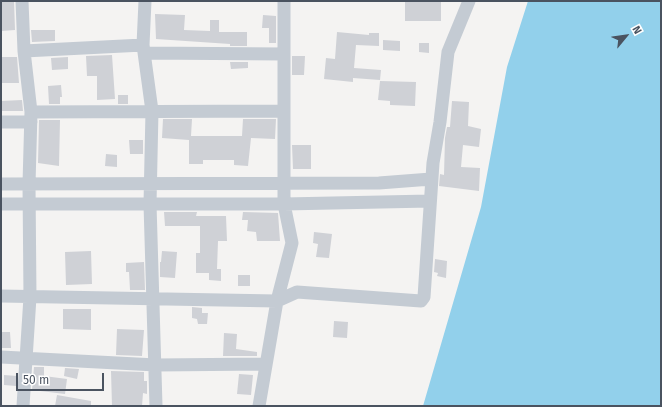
<!DOCTYPE html>
<html>
<head>
<meta charset="utf-8">
<style>
  body { margin:0 }
  #map { position:relative; width:662px; height:407px; overflow:hidden; background:#f4f3f2; font-family:"Fira Sans",sans-serif }
  canvas { display:block }
  .frame { position:absolute; inset:0; border:2px solid #4a5360; pointer-events:none }
  .north { position:absolute; left:606px; top:16px; width:40px; height:40px; -webkit-text-stroke:3px #fff; paint-order:stroke; rotate:61deg; font-size:11px; font-weight:700; line-height:16px; text-align:center; color:#4a5360 }
  .north::after { content:''; display:block; margin:auto; width:14px; height:18px; background:#4a5360; clip-path:polygon(50% 0,100% 100%,50% 72%,0 100%) }
  .scale { position:absolute; left:16px; top:373px; width:88px; height:18px; box-sizing:border-box; border:2px solid #4a5360; border-top:0; padding-left:5px; font-size:12px; line-height:14px; white-space:nowrap; color:#4a5360; -webkit-text-stroke:3px #fff; paint-order:stroke }
</style>
</head>
<body>
<div id="map">
<canvas width="662" height="407"></canvas>
<div class="frame"></div>
<div class="north">N</div>
<div class="scale">50 m</div>
</div>
<script>
const ctx = document.querySelector('canvas').getContext('2d');
ctx.lineJoin = 'round';
function paint(path, color) { ctx.fillStyle = color; ctx.fill(path, 'evenodd'); }
function strokePath(path, color, width, dash) { ctx.strokeStyle = color; ctx.lineWidth = width; ctx.lineCap = dash ? 'butt' : 'round'; ctx.setLineDash(dash || []); ctx.stroke(path); }
paint(new Path2D(`
  M528,1H661V406H423L481,207L507,67Z`), '#92d0eb');
paint(new Path2D(`
  M1,1H14L15,30L1,31Z
  M405,1H441V21H405Z
  M155,14L185,15L184,30L210,31V20H219V32H247V46H230V44L156,39Z
  M263,15L276,16V43H269V28H262Z
  M31,30H55V41L32,42Z
  M337,32L369,35V33H379V46L356,45L354,68L381,70L380,80L353,78V82L324,79L326,58L335,59Z
  M383,40L400,41V51L383,50Z
  M419,43H429V53L419,52Z
  M112,55L115,99L97,100V76H87L86,56Z
  M292,56H305L304,75H292Z
  M1,57H17L19,83H1Z
  M68,57V69L52,70L51,58Z
  M230,62H248V68L231,69Z
  M380,81L416,82L415,106L390,105V101L378,100Z
  M61,85L62,97H60V104H49L48,86Z
  M118,95H128V104H118Z
  M22,100L23,111H1V101Z
  M452,101L469,102L468,126L481,129L479,147L463,145L461,167L480,168L479,191L439,186L440,174L444,175L445,138L447,127H450Z
  M163,119H192L191,136H242L243,119H276L275,139L251,138L248,166L234,165V160H203V164H189V140L162,138Z
  M39,120H60L59,166L38,163Z
  M129,140H143V154H130Z
  M292,145H311V169H293Z
  M106,154L117,155V167L105,166Z
  M164,212H197L196,216H226L227,241H218L217,269H221V281L209,280V273H196V253H200V226H165Z
  M243,212L278,213L280,241H257L256,232L247,231L248,220H242Z
  M314,232L332,234L329,258L316,257L318,244L313,243Z
  M91,251L92,284L66,285L65,252Z
  M162,251L177,252L175,278L160,277V262H161Z
  M435,259L447,261L446,278L437,276L438,273L434,272Z
  M144,262L145,290H130L129,272H126V263Z
  M238,275H250V286H238Z
  M192,307L202,308V313H208L207,324H198L197,319L192,318Z
  M63,309H91V330L63,329Z
  M334,321L348,322L347,338L333,337Z
  M117,329L144,330L142,356L116,355Z
  M1,332H10L11,348H1Z
  M224,333L237,334L236,349L257,352V356H223Z
  M34,367H44V376L67,379L65,394L32,390Z
  M65,368L79,369L77,379L64,376Z
  M111,371L144,372V381H147V394L143,393L142,406H112Z
  M239,374L253,375L251,395L237,394Z
  M4,375L17,376L16,386L4,385Z
  M57,395L91,401V406H55Z`), '#cfd1d6');
strokePath(new Path2D(`
  M22,1L24,51L31,112L29,184L30,297L23,406
  M145,1L143,45L152,111L150,204L156,406
  M24,51L143,45
  M144,53L284,54
  M31,112L283,111
  M1,122H31
  M1,184L379,183L431,179
  M1,204H284L430,201
  M1,296L277,301L297,292L421,301L424,297L433,163L440,122L448,52L469,1
  M1,357L156,365L266,364
  M259,406L277,301L292,243L284,204V1`), '#c4cbd3', 13);
</script>
</body>
</html>
